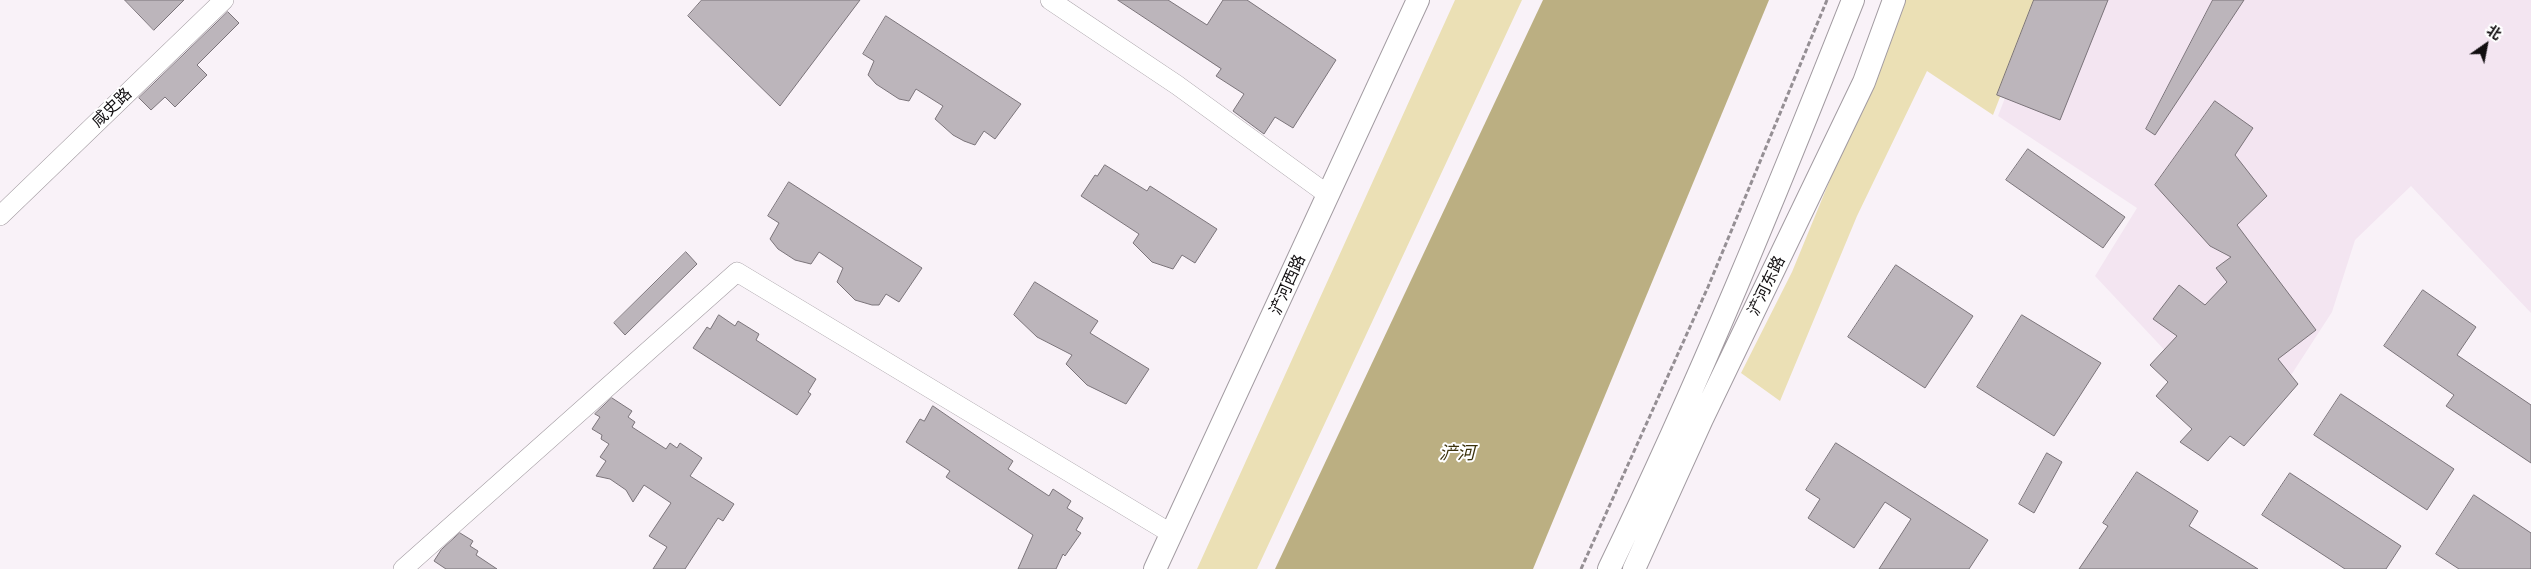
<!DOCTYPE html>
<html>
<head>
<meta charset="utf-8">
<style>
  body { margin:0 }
  #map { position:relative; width:2531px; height:569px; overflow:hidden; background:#f9f2f8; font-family:"Noto Serif","Noto Sans SC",serif }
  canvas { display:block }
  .north { position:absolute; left:2461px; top:20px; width:50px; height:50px; -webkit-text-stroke:4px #fff; paint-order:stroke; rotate:33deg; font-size:14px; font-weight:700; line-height:20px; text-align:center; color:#110e10 }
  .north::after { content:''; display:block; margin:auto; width:18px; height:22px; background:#110e10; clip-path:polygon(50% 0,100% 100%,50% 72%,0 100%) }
</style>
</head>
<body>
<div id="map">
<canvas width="2531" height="569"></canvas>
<div class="north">北</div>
</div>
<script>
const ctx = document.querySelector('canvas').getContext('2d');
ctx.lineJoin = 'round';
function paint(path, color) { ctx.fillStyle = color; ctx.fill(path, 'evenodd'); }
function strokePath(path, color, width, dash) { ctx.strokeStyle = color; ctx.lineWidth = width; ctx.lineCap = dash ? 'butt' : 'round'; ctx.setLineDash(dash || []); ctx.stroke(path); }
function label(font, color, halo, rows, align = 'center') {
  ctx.font = font + ' "Noto Serif","Noto Sans SC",serif'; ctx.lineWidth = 4; ctx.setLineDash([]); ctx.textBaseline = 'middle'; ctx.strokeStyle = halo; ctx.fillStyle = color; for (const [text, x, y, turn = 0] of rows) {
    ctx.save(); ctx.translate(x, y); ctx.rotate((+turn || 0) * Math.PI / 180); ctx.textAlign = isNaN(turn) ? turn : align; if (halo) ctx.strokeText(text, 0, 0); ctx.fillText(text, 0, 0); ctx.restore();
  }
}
paint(new Path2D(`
  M2043,0H2531V313L2411,186L2355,240L2332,312L2249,440L2095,276L2137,208L1998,116Z`), '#f3e5f1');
paint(new Path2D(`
  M1455,0H1522L1257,569H1197Z
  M1904,0H2038L1993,115L1927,71L1857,216L1780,401L1741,373L1792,272Z`), '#ebe0b5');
paint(new Path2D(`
  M1543,0H1769L1533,569H1275Z`), '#bbaf82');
const building = new Path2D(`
  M125,0H184L154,30Z
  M702,0H860L780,106L688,16Z
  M1118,0H1168L1207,25L1223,0H1247L1336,60L1293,128L1275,117L1264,134L1233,111L1244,94L1216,76L1221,69Z
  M2034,0H2108L2060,120L1997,95Z
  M2213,0H2244L2155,135L2146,129Z
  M228,12L239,23L197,65L207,75L175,107L165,97L151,110L139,98Z
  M886,16L1021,104L995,139L984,131L975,145L964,141L953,135L935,119L943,106L916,89L909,101L899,99L876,84L868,75L874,61L863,54Z
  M2215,101L2253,128L2235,155L2267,196L2237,225L2316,330L2278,359L2298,384L2244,446L2230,436L2208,461L2180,442L2192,429L2156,396L2168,382L2150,365L2177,336L2153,319L2179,285L2205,305L2227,282L2216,268L2231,257L2210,246L2155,185Z
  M2028,149L2125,217L2103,248L2006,180Z
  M1105,165L1147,191L1150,186L1217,229L1195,263L1182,255L1173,269L1152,262L1133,243L1139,234L1081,196L1095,175L1097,176Z
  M789,182L922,268L899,302L886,294L879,305H872L855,300L837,282L843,268L819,252L811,264L795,260L778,249L770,239L779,223L768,216Z
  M686,252L697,264L625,335L614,323Z
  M1896,265L1973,316L1925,388L1848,337Z
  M1035,282L1098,321L1090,333L1149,369L1126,404L1087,385L1066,364L1072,355L1037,337L1014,315Z
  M2423,290L2476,327L2457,355L2531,405V463L2446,406L2454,395L2384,346Z
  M719,315L735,326L738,321L759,334L756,340L816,379L808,392L811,394L797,415L693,348L707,327L710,329Z
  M2022,315L2101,363L2054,436L1977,387Z
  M2341,394L2454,469L2427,510L2314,435Z
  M612,398L632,411L628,417L635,422L632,427L666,449L670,443L677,448L680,443L702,458L690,476L734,504L723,521L718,518L685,569H653L667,547L649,536L671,503L644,485L633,502L626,490L610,479L596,476L606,461L600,457L609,444L601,439L602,435L592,429L600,417L595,414Z
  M933,406L1013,461L1008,469L1049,496L1053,489L1071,501L1067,508L1083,518L1076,530L1081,533L1065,556L1063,554L1056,569H1018L1033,535L946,477L950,471L906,442L920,419L924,421Z
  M1836,443L1988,540L1969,569H1879L1911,519L1885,502L1854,548L1808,518L1820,499L1806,490Z
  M2047,453L2062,462L2034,513L2019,504Z
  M2137,472L2198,511L2189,526L2258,569H2079L2108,526L2103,523Z
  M2290,473L2401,546L2386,569H2345L2262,515Z
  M2474,495L2531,533V569H2459L2436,554Z
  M460,533L473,541L470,546L478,551L476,555L497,569H446L434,561L441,550Z`);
paint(building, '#bcb5bb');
strokePath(building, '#7b747a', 1);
const minor = new Path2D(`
  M1050,0L1177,85L1327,194
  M0,216L224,0
  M403,569L737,272L1172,534`);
const tertiary = new Path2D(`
  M1155,569L1418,0
  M1609,569C1699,383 1777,192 1853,0
  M1634,569L1702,419L1864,82L1894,0`);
strokePath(minor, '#a29ba1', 20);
strokePath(tertiary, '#a29ba1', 24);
strokePath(new Path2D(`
  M1581,569L1708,287L1827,0`), '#958f94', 3, [5, 2.5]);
strokePath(minor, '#fff', 19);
strokePath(tertiary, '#fff', 22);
label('16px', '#110e10', '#fff', [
  ["咸史路",112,108,-44],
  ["浐河西路",1288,285,-66],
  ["浐河东路",1767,286,-64]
]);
label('italic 18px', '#3b320c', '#fff', [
  ["浐河",1457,454]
]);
</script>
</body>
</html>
